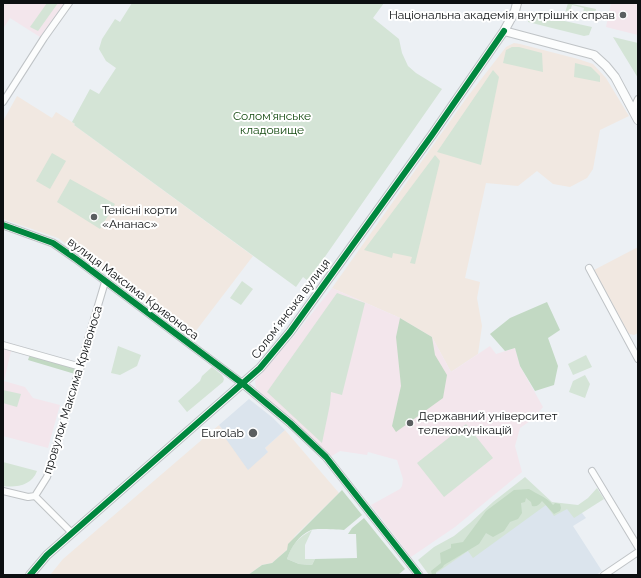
<!DOCTYPE html>
<html>
<head>
<meta charset="utf-8">
<style>
  body { margin:0 }
  #map { position:relative; width:641px; height:578px; overflow:hidden; background:#ecf0f4; font-family:Raleway,sans-serif }
  canvas { display:block }
  .frame { position:absolute; inset:0; border:4px solid #0c0f11; pointer-events:none }
</style>
</head>
<body>
<div id="map">
<canvas width="641" height="578"></canvas>
<div class="frame"></div>
</div>
<script>
const ctx = document.querySelector('canvas').getContext('2d');
ctx.lineJoin = 'round';
function paint(path, color) { ctx.fillStyle = color; ctx.fill(path, 'evenodd'); }
function strokePath(path, color, width, dash) { ctx.strokeStyle = color; ctx.lineWidth = width; ctx.lineCap = dash ? 'butt' : 'round'; ctx.setLineDash(dash || []); ctx.stroke(path); }
function label(font, color, halo, rows, align = 'center') {
  ctx.font = font + ' Raleway,sans-serif'; ctx.lineWidth = 4; ctx.setLineDash([]); ctx.textBaseline = 'middle'; ctx.strokeStyle = halo; ctx.fillStyle = color; for (const [text, x, y, turn = 0] of rows) {
    ctx.save(); ctx.translate(x, y); ctx.rotate((+turn || 0) * Math.PI / 180); ctx.textAlign = isNaN(turn) ? turn : align; if (halo) ctx.strokeText(text, 0, 0); ctx.fillText(text, 0, 0); ctx.restore();
  }
}
paint(new Path2D(`
  M514,43L520,44L578,59L593,64L606,78L629,116L600,130L593,169L587,178L570,187L553,184L537,171L518,186L486,183L465,278L480,282L477,298L482,326L478,354L451,372L432,337L400,318L332,288L465,100L506,47Z
  M17,96L52,118L56,112L75,124L74,125L253,256L192,336L58,238L3,219V121Z
  M638,247V333L634,335L626,333L594,270Z
  M219,425L228,437L226,439L268,452L265,448L285,430L339,493L295,536L287,550L272,563L262,565L248,575H50L63,559Z`), '#f1e8e1');
paint(new Path2D(`
  M249,399L273,418L285,430L265,448L268,452L248,470L226,439L228,436L219,425Z
  M545,498L552,504L578,508L586,518L573,526L602,571L596,575H435L434,574Z`), '#dbe4ed');
paint(new Path2D(`
  M3,3H65L40,37L10,18L3,29Z
  M611,3H638V35L606,27Z
  M332,288L400,318L432,337L451,372L490,346L496,354L515,348L520,366L543,407L533,419L520,428L515,446L522,472L455,527L411,557L371,505L400,489L402,486L403,479L397,460L368,452L367,455L340,451L330,457L256,388L255,381L294,336Z
  M3,349L11,351L4,381L25,387L33,398L60,405L48,448L3,436Z`), '#f3e6ec');
paint(new Path2D(`
  M47,3H58L38,31L30,27Z
  M132,3H384L373,18L399,39L402,53L408,66L416,73L442,89L308,281L303,277L296,287L74,125L75,124L72,122L90,89L99,94L116,68L106,61L99,49L102,39L115,19L120,22Z
  M568,3L596,9L594,19L588,18L589,14L583,13L584,8L572,5L569,14L565,13Z
  M528,13L592,27L589,35L584,36L528,22Z
  M613,37L638,43V78Z
  M512,47H519L542,53L543,72L503,63L506,50Z
  M575,63L591,67L600,76V82L574,77Z
  M493,70L499,77L481,165L437,152Z
  M52,153L66,161L50,189L36,181Z
  M435,155L440,161L415,264L410,263L412,257L393,253L392,258L364,250Z
  M70,179L115,204L100,229L57,202Z
  M242,281L253,289L241,305L230,298Z
  M337,293L365,303L342,395L331,392L330,404L322,443L267,392Z
  M118,346L141,355L137,366L120,375L111,373Z
  M586,355L592,367L573,375L568,364Z
  M212,367L222,375L224,379L223,382L187,412L178,401L200,381L202,376Z
  M585,375L590,384L585,398L569,392L573,381Z
  M3,390L21,394L17,407L3,403Z
  M466,424L493,458L444,497L417,463Z
  M3,462L37,471C32,485 17,488 3,486Z
  M525,477L552,502L578,505L588,498L597,488L604,499L574,518L567,509L554,516L546,505L473,558L468,551L435,574V575H429L418,560L434,547L454,536L470,523L493,502Z
  M312,530L305,545V559H315L312,565L299,564L287,559C292,544 298,538 312,530Z`), '#d4e4d6');
paint(new Path2D(`
  M547,302L560,330L548,338L558,366L554,385L535,391L520,366L515,348L505,351L490,334L510,318Z
  M400,318L432,337L435,355L447,375L443,398L396,432L392,426L401,386L396,337Z
  M30,354L77,368L75,374L28,360Z
  M529,489C537,494 548,498 553,505L555,503L560,504L561,508L560,511L554,514L542,501C539,505 537,507 532,506L531,502L526,498L525,502L521,503L522,513L518,519L510,522L504,531L493,537L486,533L479,544L444,565L443,567L436,572V575H432L431,571L441,563L440,553L451,548V544L463,542L486,511L514,490Z
  M342,490L362,515L344,530C336,530 318,528 311,530C299,535 291,547 287,559L299,564L312,565L315,559L357,558L356,534H348L352,528L364,518L405,569L398,575H248L262,565L272,563L287,550L288,544Z`), '#c2d9c3');
const minor = new Path2D(`
  M3,102L44,38L69,3
  M633,110L638,99
  M589,268L638,359
  M3,345L81,367
  M592,471L638,547
  M3,491L28,497L35,496
  M35,496L47,477L105,282
  M35,496L72,533
  M604,575L638,552`);
const tertiary = new Path2D(`
  M3,225L53,243L76,259L243,384L290,423L326,457L419,575`);
const secondary = new Path2D(`
  M504,31L594,55L606,66L615,77L638,120
  M30,575L47,555L260,368L290,332L432,135L504,31L515,11L517,3`);
strokePath(minor, '#bfc3c6', 8);
strokePath(tertiary, '#bfc3c6', 9);
strokePath(secondary, '#bfc3c6', 10);
strokePath(minor, '#fcfdfd', 6);
strokePath(tertiary, '#fcfdfd', 7);
strokePath(secondary, '#fcfdfd', 8);
strokePath(new Path2D(`
  M3,225L53,243L76,259L243,384L290,423L326,457L419,575
  M30,575L47,555L260,368L290,332L432,135L504,31`), '#00873e', 6);
for (const [x, y, r, color] of [
  [623,15,4,"#5a5e60"],
  [94,217,4,"#5a5e60"],
  [410,423,4,"#5a5e60"],
  [253,433,5,"#5a5e60"]
]) { const dot = new Path2D(); dot.arc(x, y, r, 0, 2 * Math.PI); ctx.fillStyle = color; ctx.fill(dot); strokePath(dot, '#fff', 1.5); }
label('12px', '#0c0f11', '#fff', [
  ["Національна академія внутрішніх справ",615,15],
  ["Тенісні корти",102,210,"left"],
  ["«Ананас»",102,224,"left"],
  ["Державний університет",418,416,"left"],
  ["телекомунікацій",418,430,"left"],
  ["Eurolab",244,433]
], 'right');
label('12px', '#12480e', '#fff', [
  ["Солом'янське",272,116],
  ["кладовище",272,130]
]);
label('12px', '#0c0f11', '#fff', [
  ["вулиця Максима Кривоноса",133,289,37],
  ["Соломʼянська вулиця",291,309,-53],
  ["провулок Максима Кривоноса",73,390,-73]
]);
</script>
</body>
</html>
